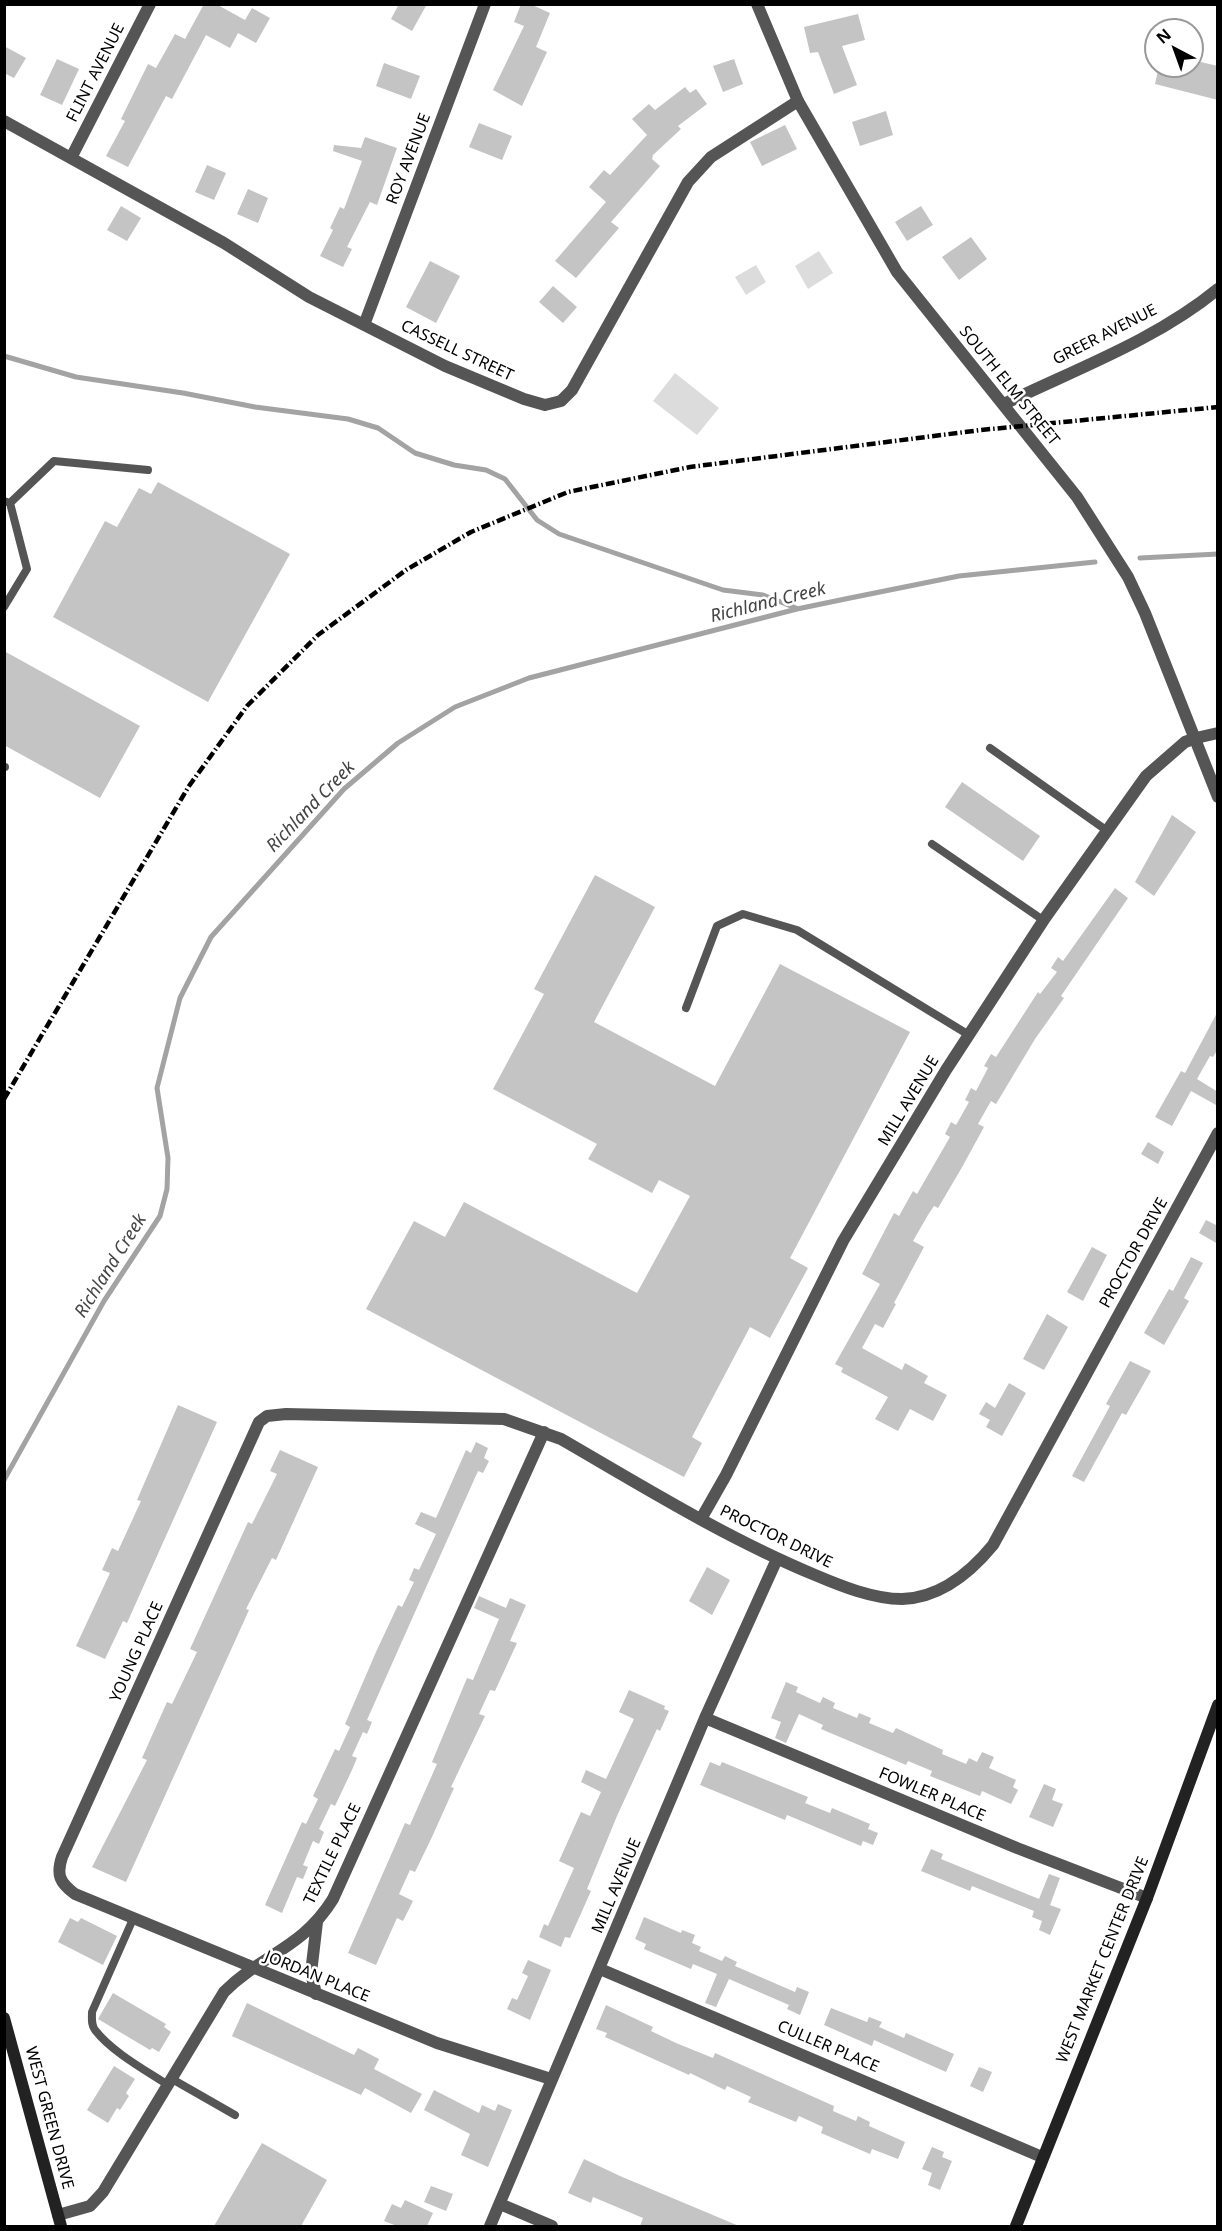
<!DOCTYPE html>
<html>
<head>
<meta charset="utf-8">
<style>
  body { margin:0 }
  #map { position:relative; width:1222px; height:2231px; overflow:hidden; background:#fff; font-family:"Noto Sans",sans-serif }
  canvas { display:block }
  .frame { position:absolute; inset:0; border:6px solid #000; pointer-events:none }
  .north { position:absolute; left:1144px; top:18px; width:60px; height:60px; box-sizing:border-box; background:#fff; border:2px solid #999; border-radius:50%; rotate:319deg; font-size:16px; font-weight:700; line-height:24px; text-align:center; color:#000 }
  .north::after { content:''; display:block; margin:auto; width:21px; height:27px; background:#000; clip-path:polygon(50% 0,100% 100%,50% 72%,0 100%) }
</style>
</head>
<body>
<div id="map">
<canvas width="1222" height="2231"></canvas>
<div class="frame"></div>
<div class="north">N</div>
</div>
<script>
const ctx = document.querySelector('canvas').getContext('2d');
ctx.lineJoin = 'round';
function paint(path, color) { ctx.fillStyle = color; ctx.fill(path, 'evenodd'); }
function strokePath(path, color, width, dash) { ctx.strokeStyle = color; ctx.lineWidth = width; ctx.lineCap = dash ? 'butt' : 'round'; ctx.setLineDash(dash || []); ctx.stroke(path); }
function label(font, color, halo, rows, align = 'center') {
  ctx.font = font + ' "Noto Sans",sans-serif'; ctx.lineWidth = 5; ctx.setLineDash([]); ctx.textBaseline = 'middle'; ctx.strokeStyle = halo; ctx.fillStyle = color; for (const [text, x, y, turn = 0] of rows) {
    ctx.save(); ctx.translate(x, y); ctx.rotate((+turn || 0) * Math.PI / 180); ctx.textAlign = isNaN(turn) ? turn : align; if (halo) ctx.strokeText(text, 0, 0); ctx.fillText(text, 0, 0); ctx.restore();
  }
}
paint(new Path2D(`
  M819,251L833,273L808,289L795,266Z
  M756,265L766,282L746,295L735,277Z
  M675,373L719,408L697,435L653,401Z`), '#dcdcdc');
strokePath(new Path2D(`
  M4,356L76,377L183,393L255,407L348,419L378,428L415,453L454,465L486,470L505,479L537,520L559,534L723,590L763,595L796,608
  M1140,558L1218,554
  M4,1480L104,1301L160,1216L167,1189L168,1158L157,1088L180,998L211,937L344,789L398,743L455,707L529,678L797,609L850,598L959,576L1095,562`), '#a3a3a3', 5);
paint(new Path2D(`
  M204,4H216L245,20L252,8L270,18L256,43L238,33L230,48L206,35L172,99L166,96L128,167L106,156L125,121L121,119L148,64L156,68L175,34L185,39Z
  M399,4H427L412,31L391,19Z
  M521,4H530L550,13L536,47L547,52L522,106L493,90L524,26L514,22Z
  M858,14L865,40L842,46L857,85L834,94L818,52L810,53L804,27Z
  M4,46L26,58L14,78L4,73Z
  M57,59L79,69L62,105L40,95Z
  M734,59L743,84L723,92L713,66Z
  M1192,60L1218,66V100L1155,84L1159,66H1192Z
  M384,63L420,76L411,99L376,86Z
  M685,87L690,93L696,89L707,104L678,126L681,129L653,155L652,159L660,166L611,222L619,228L576,278L555,261L606,202L589,187L604,170L610,175L647,135L632,119L649,104L655,110Z
  M886,111L893,135L860,146L852,122Z
  M479,123L512,136L502,160L469,147Z
  M785,125L797,149L762,166L750,142Z
  M365,137L397,148L377,205L370,202L347,247L352,249L343,267L320,256L333,230L330,228L340,207L344,209L362,161L333,151L334,145L361,148Z
  M207,165L226,173L214,200L195,192Z
  M248,189L268,198L258,223L237,214Z
  M121,206L141,218L127,241L107,230Z
  M921,206L933,225L907,241L895,222Z
  M971,237L987,259L959,280L942,257Z
  M430,261L460,276L436,323L406,307Z
  M553,286L577,307L563,323L539,302Z
  M158,482L290,554L208,702L53,617L105,521L117,527L139,488L151,494Z
  M4,651L140,726L100,798L4,745Z
  M962,782L1040,836L1023,861L945,807Z
  M1172,815L1196,832L1154,896L1135,882Z
  M595,875L655,907L594,1022L715,1086L780,964L910,1032L790,1258L808,1268L770,1338L750,1327L692,1437L702,1443L684,1477L366,1309L414,1221L445,1237L464,1202L637,1293L690,1196L659,1180L652,1193L588,1159L597,1144L493,1089L544,994L534,989Z
  M1115,888L1128,898L1061,996L1064,998L1035,1039L996,1104L991,1101L978,1124L984,1127L961,1169L938,1208L934,1206L928,1215L913,1241L924,1247L894,1303L896,1304L883,1328L875,1324L862,1348L902,1370L905,1363L928,1376L924,1383L947,1395L933,1421L910,1409L898,1431L875,1419L888,1397L841,1372L843,1368L835,1364L880,1284L862,1274L894,1213L899,1216L913,1191L917,1194L950,1137L945,1134L951,1122L956,1125L969,1102L965,1100L971,1088L976,1091L988,1068L984,1066L991,1054L996,1057L1038,992L1040,994L1057,972L1051,968L1058,957L1063,961Z
  M1218,1011V1049L1213,1057L1210,1056L1197,1079L1218,1092V1102L1216,1105L1191,1091L1172,1126L1155,1117L1181,1071L1185,1073Z
  M1148,1142L1164,1152L1158,1164L1141,1154Z
  M1206,1220L1218,1226V1244L1199,1233Z
  M1092,1247L1107,1255L1083,1301L1067,1292Z
  M1191,1257L1203,1263L1184,1298L1189,1301L1164,1345L1144,1333L1169,1289L1173,1291Z
  M1047,1314L1068,1327L1044,1370L1023,1359Z
  M1130,1361L1151,1371L1126,1415L1122,1413L1084,1482L1072,1476L1110,1406L1106,1404Z
  M1009,1383L1026,1393L1002,1436L986,1427L990,1420L979,1414L986,1402L995,1408Z
  M178,1405L217,1422L127,1623L123,1621L105,1659L76,1646L110,1573L102,1570L112,1548L118,1551L141,1501L137,1500Z
  M476,1442L488,1448L484,1458L489,1461L483,1473L478,1471L399,1648L367,1720L372,1722L367,1734L363,1732L352,1756L357,1758L352,1770L335,1806L331,1804L319,1829L324,1832L319,1844L313,1841L303,1865L308,1867L303,1879L297,1877L282,1913L265,1905L302,1822L306,1824L318,1799L313,1796L335,1749L339,1751L350,1727L345,1724L376,1652L398,1605L402,1607L414,1582L409,1580L414,1568L419,1570L436,1534L415,1524L421,1512L436,1518L466,1450L471,1453Z
  M280,1450L318,1467L276,1560L272,1558L246,1609L249,1610L126,1882L92,1867L147,1760L142,1758L167,1702L172,1704L197,1652L190,1649L248,1522L252,1524L277,1474L270,1471Z
  M707,1567L730,1580L712,1615L689,1601Z
  M479,1596L506,1608L510,1598L526,1605L510,1641L517,1643L495,1691L490,1690L479,1714L485,1716L451,1787L454,1788L432,1837L415,1872L410,1870L399,1894L413,1901L403,1921L397,1918L376,1965L348,1953L405,1823L410,1825L421,1800L437,1764L432,1762L467,1678L473,1680L499,1619L474,1608Z
  M786,1682L798,1687L796,1692L820,1703L823,1697L835,1703L833,1708L857,1718L859,1713L871,1718L869,1723L893,1733L896,1728L943,1750L942,1754L966,1764L969,1758L977,1762L982,1752L994,1757L989,1768L1016,1780L1013,1787L1018,1790L1011,1804L982,1791L980,1796L930,1776L932,1771L908,1761L906,1765L821,1729L823,1725L799,1714L786,1743L775,1738L781,1722L771,1718Z
  M629,1690L665,1706L664,1709L669,1711L660,1731L657,1729L617,1816L587,1889L591,1891L570,1938L565,1937L561,1947L539,1937L544,1924L548,1926L574,1868L559,1861L581,1812L590,1816L601,1792L581,1782L586,1770L606,1779L634,1719L619,1712Z
  M710,1762L720,1766L722,1762L808,1797L805,1803L830,1813L832,1808L870,1824L868,1829L878,1833L873,1845L863,1841L861,1846L787,1815L785,1820L700,1785Z
  M1044,1784L1056,1789L1052,1800L1063,1804L1053,1827L1029,1817Z
  M931,1849L943,1854L941,1859L1039,1899L1049,1874L1060,1878L1050,1905L1061,1909L1050,1935L1039,1930L1042,1921L1032,1917L1034,1911L972,1886L970,1891L921,1871Z
  M644,1917L681,1933L682,1930L695,1935L692,1943L701,1947L699,1951L722,1961L725,1956L737,1962L735,1966L795,1992L797,1987L809,1992L800,2015L787,2009L789,2005L729,1979L716,2007L705,2003L717,1974L693,1964L691,1969L644,1949L646,1944L635,1939Z
  M70,1918L78,1922L81,1918L117,1936L103,1965L58,1942Z
  M528,1960L551,1970L530,2020L507,2009L512,1998L517,2000L528,1976L522,1973Z
  M113,1993L166,2024L164,2027L171,2032L159,2052L152,2048L150,2050L98,2019Z
  M247,2003L354,2055L358,2048L379,2059L374,2069L422,2094L411,2113L365,2088L361,2095L232,2036Z
  M606,2005L653,2027L651,2031L676,2043L713,2058L715,2053L834,2106L833,2111L856,2121L858,2116L870,2122L869,2126L905,2142L898,2159L872,2149L870,2154L821,2133L823,2127L799,2116L796,2122L748,2102L751,2097L727,2086L725,2090L690,2073L689,2075L605,2037L607,2033L596,2029Z
  M831,2008L867,2022L869,2017L882,2022L879,2027L904,2038L906,2033L954,2054L946,2072L874,2040L872,2046L824,2025Z
  M114,2066L135,2079L126,2093L129,2096L120,2110L117,2108L108,2123L87,2110Z
  M979,2067L992,2072L983,2092L970,2086Z
  M434,2090L479,2113L482,2105L495,2111L498,2104L512,2110L488,2167L461,2155L470,2134L424,2110Z
  M262,2143L327,2180L301,2226H214Z
  M932,2147L944,2152L942,2157L952,2161L940,2190L928,2185L932,2173L922,2169Z
  M584,2159L620,2176L739,2226H640L643,2218L593,2197L591,2203L568,2193Z
  M431,2186L453,2194L446,2211L424,2202Z
  M405,2200L433,2213L427,2226H397L384,2221L392,2204L401,2208Z`), '#c4c4c4');
strokePath(new Path2D(`
  M4,501L10,503L54,461L148,470
  M4,607L27,569L10,503
  M990,748L1106,830
  M4,767H5
  M932,844L1043,920
  M686,1008L717,926L743,914L797,930L969,1035
  M133,1919L92,2012C92,2019 91,2025 95,2030C112,2052 145,2070 168,2085
  M172,2079L235,2115`), '#555', 8);
strokePath(new Path2D(`
  M4,121L224,243L309,297L445,366L524,399L545,405L561,401L572,390L688,182L711,157L798,101
  M72,156L150,4
  M364,325L485,4
  M1004,404C1076,369 1156,340 1218,289
  M701,1519L726,1475L843,1241L946,1070L1045,918L1146,776L1185,742L1196,738
  M705,1718L1017,1848L1147,1898
  M600,1969L1042,2157
  M316,1994L311,1973L317,1922
  M551,2079L437,2043L75,1894C60,1883 56,1875 62,1857L259,1422L267,1416L286,1414L504,1419L561,1439C644,1487 726,1538 815,1575C841,1586 873,1599 902,1599C940,1598 970,1573 993,1545L1218,1133
  M500,2204L552,2226
  M58,2215L90,2206L103,2192L224,1992C262,1954 302,1949 333,1899L544,1432
  M490,2226L705,1718L777,1559`), '#555', 12);
strokePath(new Path2D(`
  M757,4L798,101L897,272L1077,497L1128,577L1145,613L1218,797
  M1196,738L1218,733`), '#555', 12);
strokePath(new Path2D(`
  M4,2018L61,2226
  M1016,2226L1147,1898L1218,1705`), '#222', 12);
strokePath(new Path2D(`
  M4,1099L189,786L247,706L318,635L406,570L471,532L568,492L690,467L981,430L1218,407`), '#000', 4.5, [9, 3, 1.5, 3]);
label('16px', '#000', '#fff', [
  ["FLINT AVENUE",96,73,-63],
  ["ROY AVENUE",409,159,-69],
  ["GREER AVENUE",1105,335,-27],
  ["CASSELL STREET",457,351,25],
  ["SOUTH ELM STREET",1009,386,51],
  ["MILL AVENUE",909,1101,-59],
  ["PROCTOR DRIVE",1134,1253,-61],
  ["PROCTOR DRIVE",776,1537,26],
  ["YOUNG PLACE",137,1652,-66],
  ["FOWLER PLACE",932,1795,23],
  ["TEXTILE PLACE",333,1854,-64],
  ["MILL AVENUE",617,1886,-67],
  ["WEST MARKET CENTER DRIVE",1103,1960,-68],
  ["JORDAN PLACE",317,1977,22],
  ["CULLER PLACE",828,2047,23],
  ["WEST GREEN DRIVE",49,2118,75]
]);
label('italic 18px', '#444', '#fff', [
  ["Richland Creek",768,603,-14],
  ["Richland Creek",311,807,-46],
  ["Richland Creek",111,1266,-58]
]);
</script>
</body>
</html>
